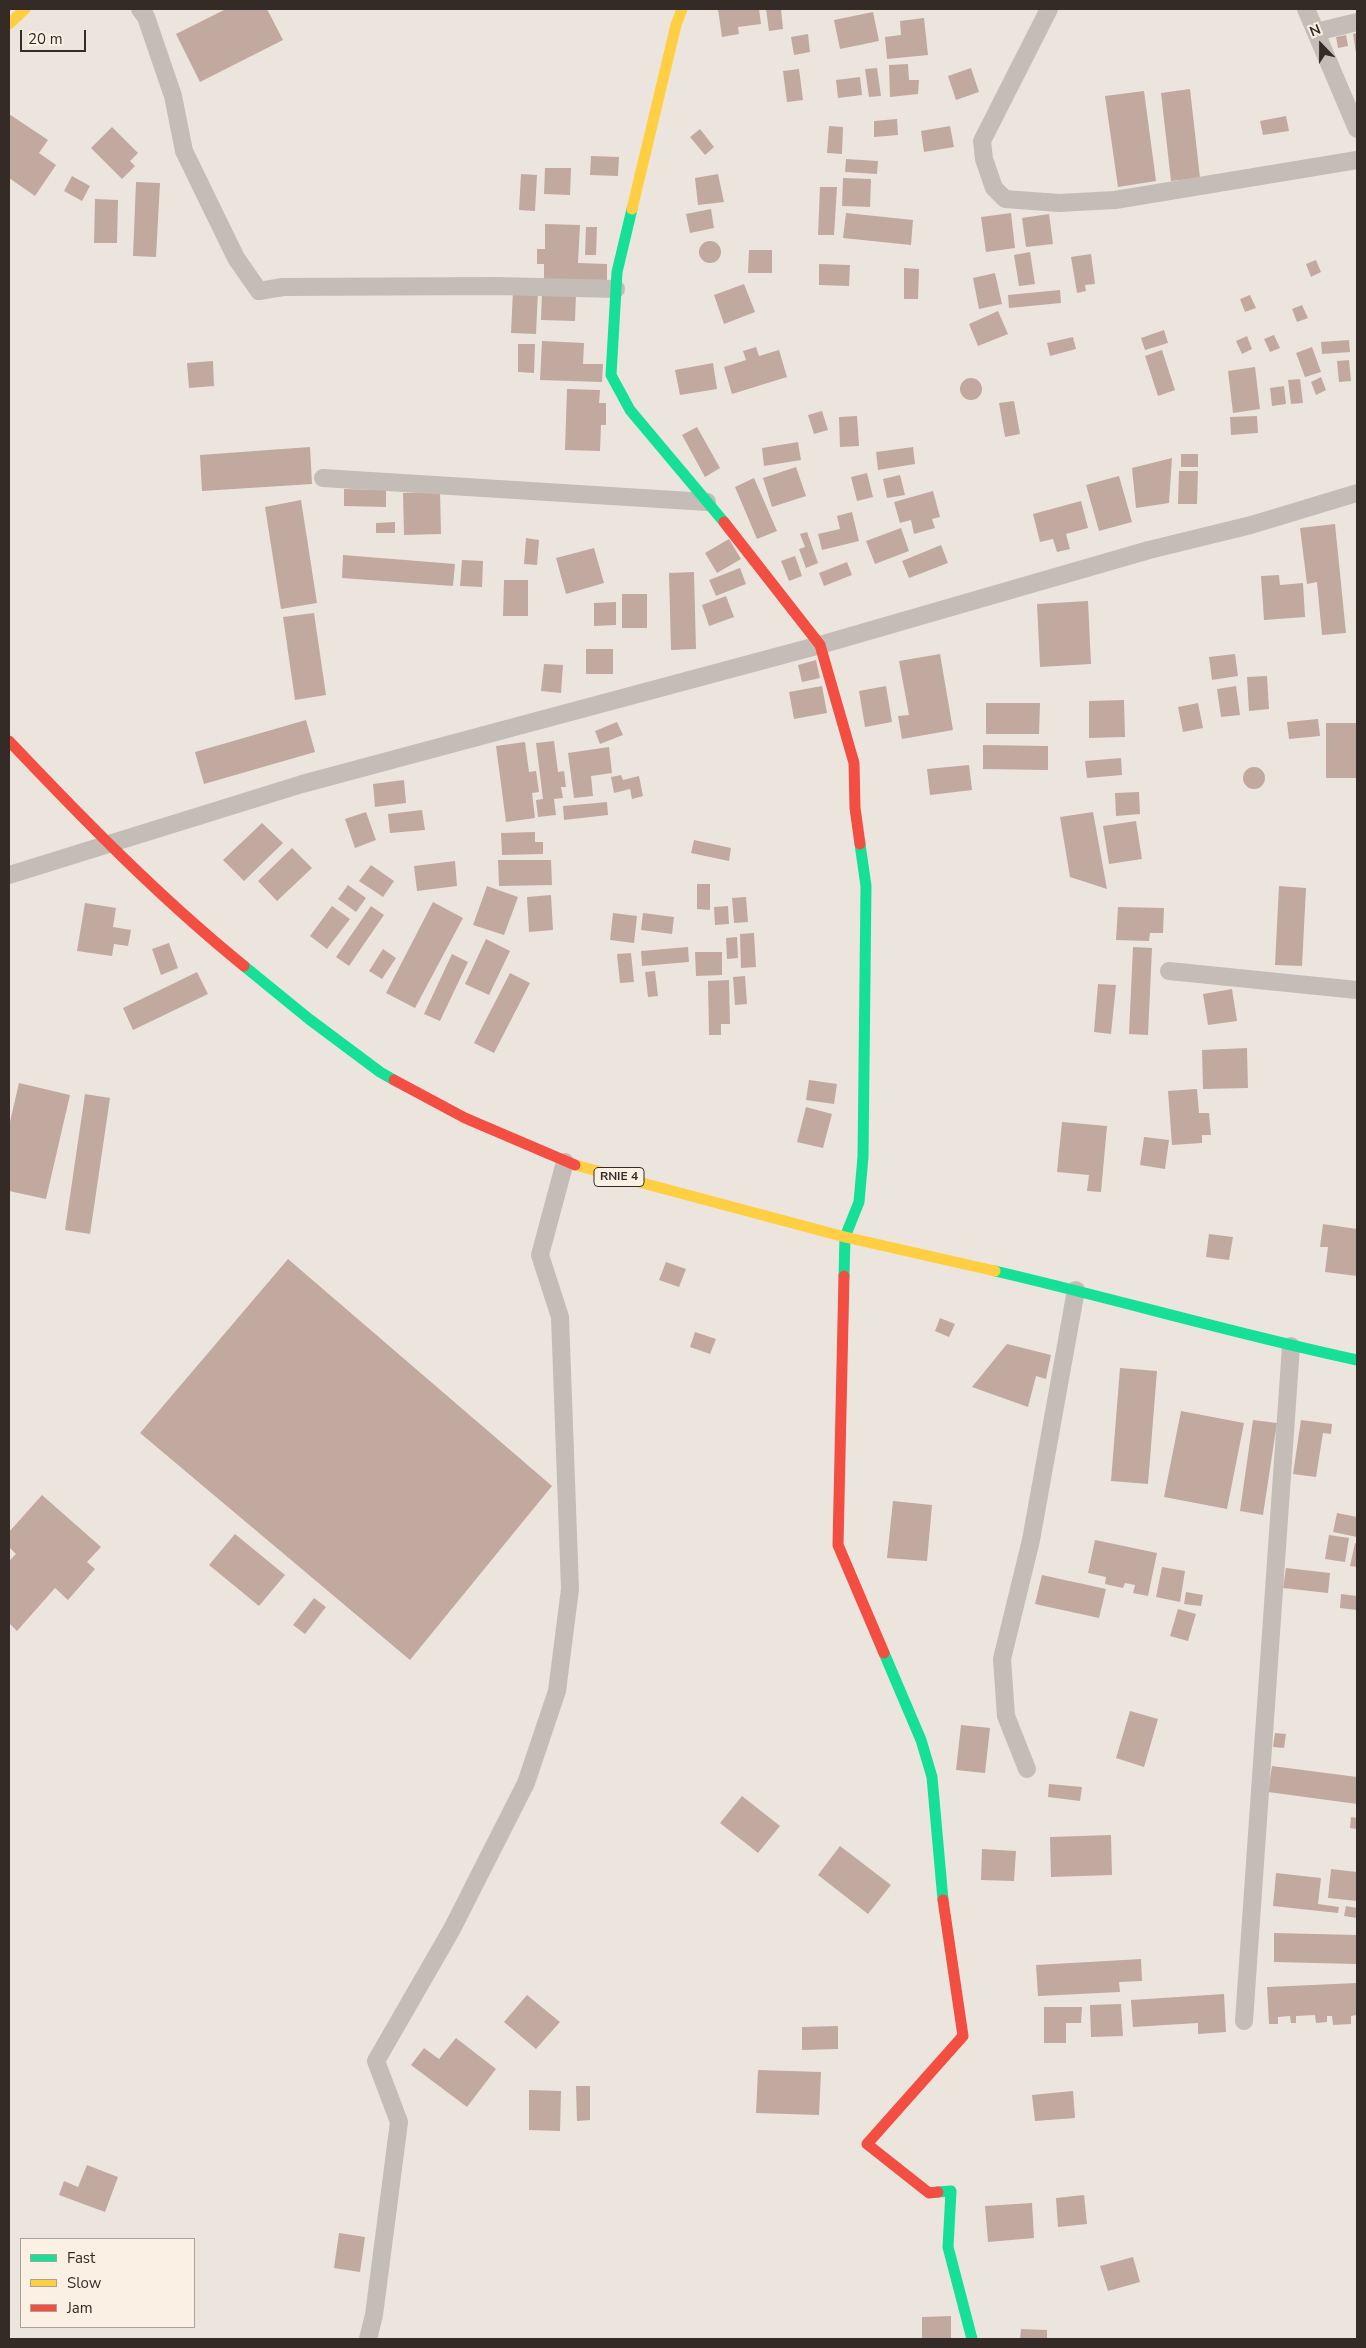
<!DOCTYPE html>
<html>
<head>
<meta charset="utf-8">
<style>
  body { margin:0 }
  #map { position:relative; width:1366px; height:2348px; overflow:hidden; background:#ece5de; font-family:"Nunito Sans",sans-serif }
  canvas { display:block }
  .frame { position:absolute; inset:0; border:10px solid #352b26; pointer-events:none }
  .legend { position:absolute; left:20px; top:2238px; width:175px; height:90px; box-sizing:border-box; background:#faf0e4; border:1px solid #aba198; margin:0; padding:6px 9px; list-style:none; font-size:15px; color:#352b26 }
  .legend li { display:flex; align-items:center; gap:10px; height:25px }
  .legend b { width:25px; border:1px solid #aba198 }
  .north { position:absolute; left:1296px; top:20px; width:50px; height:50px; -webkit-text-stroke:4px #faf0e4; paint-order:stroke; rotate:338deg; font-size:14px; font-weight:700; line-height:20px; text-align:center; color:#352b26 }
  .north::after { content:''; display:block; margin:auto; width:18px; height:22px; background:#352b26; clip-path:polygon(50% 0,100% 100%,50% 72%,0 100%) }
  .scale { position:absolute; left:20px; top:30px; width:66px; height:22px; box-sizing:border-box; border:2px solid #352b26; border-top:0; padding-left:6px; font-size:15px; line-height:18px; white-space:nowrap; color:#352b26; -webkit-text-stroke:4px #faf0e4; paint-order:stroke }
</style>
</head>
<body>
<div id="map">
<canvas width="1366" height="2348"></canvas>
<div class="frame"></div>
<ul class="legend">
<li><b style="height:6px;background:#16e098"></b>Fast</li>
<li><b style="height:6px;background:#ffcf43"></b>Slow</li>
<li><b style="height:6px;background:#f24e42"></b>Jam</li>
</ul>
<div class="north">N</div>
<div class="scale">20 m</div>
</div>
<script>
const ctx = document.querySelector('canvas').getContext('2d');
ctx.lineJoin = 'round';
function paint(path, color) { ctx.fillStyle = color; ctx.fill(path, 'evenodd'); }
function strokePath(path, color, width, dash) { ctx.strokeStyle = color; ctx.lineWidth = width; ctx.lineCap = dash ? 'butt' : 'round'; ctx.setLineDash(dash || []); ctx.stroke(path); }
function label(font, color, halo, rows, align = 'center') {
  ctx.font = font + ' "Nunito Sans",sans-serif'; ctx.lineWidth = 4; ctx.setLineDash([]); ctx.textBaseline = 'middle'; ctx.strokeStyle = halo; ctx.fillStyle = color; for (const [text, x, y, turn = 0] of rows) {
    ctx.save(); ctx.translate(x, y); ctx.rotate((+turn || 0) * Math.PI / 180); ctx.textAlign = isNaN(turn) ? turn : align; if (halo) ctx.strokeText(text, 0, 0); ctx.fillText(text, 0, 0); ctx.restore();
  }
}
paint(new Path2D(`
  M226,9H267L283,40L200,82L176,34Z
  M718,9H759L761,24L738,27L739,34L722,37Z
  M766,9H781L783,29L769,31Z
  M873,12L879,41L840,49L834,20Z
  M924,18L928,55L887,59L885,37L901,35L900,21Z
  M1357,33V53H1356L1353,34Z
  M808,34L810,52L794,55L791,37Z
  M1346,35L1348,46L1338,48L1336,37Z
  M908,64L909,80H919L918,94L890,97L889,65Z
  M877,68L881,96L869,97L865,69Z
  M971,68L979,92L956,100L948,76Z
  M799,69L803,100L787,102L783,71Z
  M860,77L862,95L838,98L836,80Z
  M1190,89L1200,178L1171,181L1161,93Z
  M1144,91L1156,181L1118,187L1105,96Z
  M9,114L48,140L39,153L56,165L35,196L9,178Z
  M1286,116L1289,131L1263,135L1260,121Z
  M897,119L898,135L874,137V121Z
  M829,126L843,127L842,154L827,153Z
  M950,126L954,147L924,152L921,131Z
  M112,127L138,153L130,161L135,166L122,179L91,148Z
  M700,129L714,147L705,155L690,137Z
  M591,156L619,157L618,176L590,175Z
  M846,159L878,161L877,174L845,172Z
  M545,168H571L570,195L544,194Z
  M521,174L537,175L535,211L519,210Z
  M718,174L724,202L698,205L695,178Z
  M72,176L90,186L82,201L64,191Z
  M843,178L871,179L870,207L842,206Z
  M136,182L160,183L156,257L133,256Z
  M820,187H837L834,235H818Z
  M95,199L118,200L117,243H94Z
  M711,209L714,228L690,233L686,214Z
  M846,213L913,220L911,245L843,238Z
  M1011,213L1015,248L986,252L981,217Z
  M1049,214L1053,244L1026,247L1022,218Z
  M545,224L580,225L578,263L607,264V281L544,280V264H537V249H545Z
  M586,227H597L596,255H585Z
  M699 252a11 11 0 1 1 22 0a11 11 0 1 1-22 0Z
  M749,250H772V273H748Z
  M1030,252L1035,284L1019,286L1014,255Z
  M1091,254L1095,284L1085,285L1086,291L1077,293L1071,257Z
  M1316,260L1321,272L1311,277L1306,264Z
  M819,264L850,265L849,286L819,285Z
  M904,268L919,269L918,299H904Z
  M995,273L1002,304L979,309L973,278Z
  M744,284L755,312L724,324L714,295Z
  M513,290L538,291L536,334L511,333Z
  M1060,290L1061,303L1009,308L1008,295Z
  M542,292L576,294L575,321L541,320Z
  M1250,295L1256,308L1245,312L1240,299Z
  M1302,305L1308,318L1297,322L1292,309Z
  M998,311L1008,334L978,346L969,324Z
  M1164,330L1168,343L1145,350L1141,338Z
  M1274,335L1280,348L1270,352L1264,339Z
  M1247,336L1252,349L1242,354L1236,341Z
  M1073,337L1076,349L1050,356L1047,343Z
  M1349,340L1350,352L1322,354L1321,342Z
  M542,341L584,343L583,364H603L602,382L540,380Z
  M518,344H535L534,373L518,372Z
  M756,347L759,356L779,350L787,377L732,394L724,367L746,360L743,351Z
  M1312,347L1321,372L1305,377L1296,353Z
  M1162,350L1175,390L1158,396L1145,356Z
  M1349,360L1351,381L1339,382L1337,361Z
  M213,361L214,386L189,388L187,363Z
  M713,363L717,389L680,395L675,370Z
  M1255,367L1260,409L1233,413L1228,371Z
  M1321,377L1326,390L1316,395L1311,382Z
  M960 389a11 11 0 1 1 22 0a11 11 0 1 1-22 0Z
  M1300,379L1303,403L1291,404L1288,380Z
  M1284,386L1286,404L1272,406L1270,388Z
  M567,389L600,390L599,403H606V425H601L600,451L565,450Z
  M1014,401L1020,434L1005,437L999,403Z
  M822,411L828,430L814,434L808,415Z
  M857,416L859,446L840,447L839,417Z
  M1257,416L1258,433L1231,435L1230,417Z
  M697,427L720,468L705,477L682,435Z
  M798,442L801,460L764,466L762,448Z
  M310,447L312,484L202,491L200,455Z
  M913,447L915,464L878,470L876,452Z
  M1181,454H1198V467H1181Z
  M1172,458L1169,503L1136,508L1132,468Z
  M796,467L806,496L772,507L763,478Z
  M1179,471H1198L1197,504H1178Z
  M867,473L873,497L857,501L851,477Z
  M900,475L905,495L887,498L883,479Z
  M1119,476L1132,522L1099,531L1086,485Z
  M754,478L777,531L757,539L735,487Z
  M344,489L386,490V507L344,506Z
  M933,491L940,517L932,519L935,528L914,534L911,520L900,523L894,502Z
  M440,492L441,534L404,535L403,493Z
  M301,500L317,603L281,609L265,507Z
  M1081,501L1088,528L1066,534L1070,549L1057,552L1053,539L1040,542L1033,514Z
  M852,512L859,541L822,550L818,534L840,529L837,516Z
  M395,522V533H376V523Z
  M1335,524L1346,633L1322,635L1317,582L1307,584L1300,528Z
  M901,528L909,551L875,564L866,541Z
  M807,532L818,563L806,568L799,549L805,547L800,534Z
  M526,538L539,540L537,565L524,564Z
  M729,539L741,559L717,573L705,553Z
  M941,545L948,563L909,578L902,561Z
  M594,548L604,583L566,594L556,558Z
  M343,555L455,564L453,586L342,578Z
  M795,556L802,576L789,581L781,561Z
  M462,560L483,561L482,587L460,586Z
  M847,562L852,575L824,586L819,573Z
  M740,568L746,584L716,596L709,580Z
  M694,572L696,649L671,650L669,573Z
  M1279,575L1280,585L1303,583L1305,617L1264,620L1261,576Z
  M504,580H528V616H503Z
  M622,594H647V628H622Z
  M726,596L734,617L709,626L702,605Z
  M1088,601L1091,664L1040,667L1037,604Z
  M616,602V625L594,626V603Z
  M314,613L326,695L295,700L283,617Z
  M586,649H613V674H586Z
  M940,654L953,730L902,739L898,716L909,715L899,661Z
  M1235,654L1238,676L1212,680L1209,657Z
  M816,660L820,678L802,682L798,665Z
  M544,664L563,665L561,693L541,691Z
  M1267,676L1269,709L1249,711L1247,677Z
  M822,686L827,713L794,719L789,692Z
  M886,686L892,722L865,727L859,691Z
  M1236,686L1240,715L1221,717L1217,689Z
  M1124,700L1125,737L1089,738V701Z
  M986,703H1040L1039,734H986Z
  M1198,703L1203,728L1183,732L1178,707Z
  M1318,719L1320,736L1289,739L1287,722Z
  M306,720L315,752L204,784L195,752Z
  M617,722L623,735L600,744L595,731Z
  M1326,723H1356L1357,778H1326Z
  M554,741L558,772L564,771L566,787H561L563,798L554,799L556,815L538,817L536,800L543,799L536,743Z
  M525,742L529,772L536,771L539,792L532,793L535,818L506,822L496,746Z
  M983,745L1048,746V770L983,769Z
  M609,747L612,773L591,776L593,796L574,798L568,753Z
  M1121,758L1122,775L1087,778L1085,761Z
  M969,765L972,790L930,795L927,769Z
  M1243 778a11 11 0 1 1 22 0a11 11 0 1 1-22 0Z
  M621,775L623,780L639,776L643,796L632,799L630,789L614,793L611,777Z
  M404,780L406,803L375,807L373,784Z
  M1139,792L1140,814L1116,816L1115,793Z
  M607,802L608,815L564,820L563,806Z
  M422,810L425,830L390,833L388,814Z
  M366,812L376,840L355,848L345,819Z
  M1093,812L1107,889L1070,877L1060,817Z
  M1136,821L1142,859L1109,864L1103,826Z
  M262,823L283,843L244,881L223,860Z
  M535,832V842H543V854L502,855L501,833Z
  M694,840L731,848L729,861L691,853Z
  M292,848L312,868L277,901L258,881Z
  M498,860H551L552,885L499,886Z
  M455,861L457,886L417,891L414,866Z
  M371,865L394,881L383,897L359,881Z
  M697,884H710V910L697,909Z
  M348,885L366,898L356,912L338,899Z
  M487,886L518,897L504,935L473,925Z
  M1279,886L1306,888L1302,966L1275,965Z
  M551,895L553,930L529,932L527,897Z
  M746,897L748,922L734,923L732,898Z
  M433,902L463,918L415,1008L386,993Z
  M85,903L116,908L113,927L131,930L128,946L114,944L112,956L77,951Z
  M332,906L350,919L327,949L310,936Z
  M371,906L384,915L349,966L336,957Z
  M728,906L729,924L715,925L714,907Z
  M1118,907L1164,908L1163,933H1150L1149,941L1116,940Z
  M613,913L637,916L634,943L610,940Z
  M643,913L674,917L672,934L641,930Z
  M754,933L756,967L741,968L740,934Z
  M737,937L738,958L727,959L726,938Z
  M486,939L510,951L489,995L465,984Z
  M169,943L178,968L161,975L152,949Z
  M688,947L689,962L642,966L641,951Z
  M1133,947L1152,948L1148,1035L1129,1034Z
  M383,949L396,958L382,979L369,971Z
  M695,952H722V975L696,976Z
  M631,953L634,982L620,983L617,954Z
  M452,954L468,962L440,1021L424,1014Z
  M655,971L658,996L648,997L645,972Z
  M197,972L208,994L133,1030L123,1008Z
  M510,973L530,983L494,1053L474,1043Z
  M745,976L747,1004L735,1005L733,977Z
  M729,980L730,1024H721V1035H709L708,981Z
  M1098,984L1116,985L1111,1034L1094,1032Z
  M1232,989L1237,1021L1208,1025L1203,994Z
  M1247,1048L1248,1088L1203,1089L1202,1050Z
  M809,1080L837,1084L834,1104L806,1100Z
  M19,1083L70,1095L46,1199L9,1191V1126Z
  M1197,1089L1199,1113H1209L1211,1135H1202V1143L1172,1145L1168,1091Z
  M85,1094L110,1098L90,1234L65,1230Z
  M806,1107L832,1114L823,1148L797,1142Z
  M1062,1122L1107,1126L1101,1192L1087,1191L1089,1175L1057,1172Z
  M1144,1137L1169,1140L1165,1169L1140,1165Z
  M1323,1224L1357,1229V1276L1325,1272L1328,1247H1320Z
  M1209,1234L1233,1237L1229,1260L1206,1257Z
  M288,1259L552,1486L410,1660L140,1433Z
  M666,1262L686,1269L679,1287L659,1280Z
  M940,1318L955,1324L949,1337L935,1331Z
  M695,1332L716,1339L710,1354L690,1347Z
  M1007,1344L1051,1355L1046,1379L1036,1376L1028,1407L972,1387Z
  M1120,1368L1157,1371L1148,1484L1111,1481Z
  M1181,1411L1244,1423L1227,1509L1164,1497Z
  M1253,1420L1277,1423L1263,1515L1240,1511Z
  M1301,1420L1332,1424L1331,1434L1323,1433L1316,1477L1293,1474Z
  M42,1495L101,1547L87,1562L95,1569L68,1600L55,1588L17,1631L9,1623V1561L16,1554L9,1547V1532Z
  M893,1501L932,1505L927,1561L887,1558Z
  M1337,1513L1357,1517V1537L1333,1532Z
  M235,1534L285,1575L259,1606L209,1565Z
  M1329,1535L1349,1538L1345,1562L1325,1559Z
  M1095,1540L1157,1553L1148,1596L1133,1593L1135,1585L1125,1583L1123,1588L1105,1584L1106,1577L1088,1573Z
  M1355,1543L1357,1544V1567L1350,1566Z
  M1162,1567L1185,1571L1180,1602L1156,1597Z
  M1286,1568L1330,1573L1328,1593L1283,1588Z
  M1042,1575L1106,1589L1099,1618L1035,1604Z
  M1186,1592L1203,1595L1201,1606L1184,1604Z
  M1341,1594L1357,1596V1610L1340,1608Z
  M314,1598L326,1607L305,1634L293,1625Z
  M1178,1609L1196,1614L1188,1641L1170,1636Z
  M1130,1711L1158,1719L1144,1767L1116,1758Z
  M961,1725L990,1728L985,1773L956,1770Z
  M1275,1733L1286,1734L1284,1748L1273,1747Z
  M1272,1766L1357,1777V1804L1268,1792Z
  M1049,1784L1082,1787L1080,1801L1048,1797Z
  M742,1796L780,1826L758,1853L720,1823Z
  M1351,1817L1357,1818V1829L1350,1828Z
  M1111,1835L1112,1875L1051,1877L1050,1837Z
  M840,1846L891,1885L868,1914L818,1875Z
  M982,1849L1016,1851L1014,1881L981,1880Z
  M1331,1869L1357,1872V1901L1328,1898Z
  M1276,1873L1321,1878L1318,1904L1339,1907L1338,1913L1273,1906Z
  M1346,1906L1357,1908V1918L1344,1916Z
  M1274,1933L1357,1935L1356,1964L1274,1962Z
  M1141,1959L1142,1981L1119,1982L1120,1992L1038,1996L1036,1965Z
  M1357,1983V2015L1351,2016V2024L1333,2025L1332,2016H1327V2022L1316,2023L1315,2015L1296,2016V2023H1291L1290,2016L1278,2017V2024H1269L1267,1987Z
  M1224,1994L1226,2032L1198,2034V2023L1133,2027L1131,2000Z
  M527,1995L560,2022L536,2049L504,2022Z
  M1121,2004L1123,2036L1091,2037L1090,2005Z
  M1044,2007H1082L1081,2023H1066V2043H1044Z
  M838,2026V2049L802,2050V2027Z
  M456,2038L496,2069L467,2107L411,2065L424,2048L439,2059Z
  M758,2070L821,2072L819,2115L756,2113Z
  M576,2086H590V2120L577,2121Z
  M529,2090L561,2091L560,2131L529,2130Z
  M1073,2091L1075,2118L1035,2121L1032,2095Z
  M87,2165L118,2177L105,2212L59,2195L64,2181L78,2187Z
  M1084,2195L1087,2224L1058,2227L1056,2198Z
  M1032,2203L1034,2238L988,2242L985,2206Z
  M339,2233L365,2237L360,2272L334,2268Z
  M1133,2257L1140,2282L1108,2291L1100,2266Z
  M951,2316V2339H922V2317Z
  M1021,2329L1047,2330V2339H1020Z`), '#c1a99f');
strokePath(new Path2D(`
  M140,9L146,17L173,96L184,151L236,258L259,291L283,287L498,286L616,289
  M1049,9L982,141L984,159L994,188L1005,199L1059,203L1115,200L1357,160
  M1306,9L1357,129
  M1316,32L1357,22
  M323,478L707,502
  M9,875L302,784L820,645L1149,550L1251,525L1357,493
  M1169,971L1357,990
  M1027,1769L1006,1716L1002,1659L1031,1540L1076,1290
  M1244,2021L1291,1346
  M368,2339L374,2315L399,2122L376,2061L452,1929L526,1783L557,1691L570,1589L560,1317L540,1255L565,1162`), '#c4bdb7', 18);
strokePath(new Path2D(`
  M632,209L617,272L611,375L630,410L724,522
  M244,966L309,1019L380,1072L394,1080
  M995,1271C1116,1299 1235,1334 1357,1360
  M844,1276L845,1237L859,1202L863,1157L866,886L860,844
  M884,1653L921,1740L932,1777L943,1900
  M938,2192L951,2191L948,2247L972,2339`), '#16e098', 11);
strokePath(new Path2D(`
  M9,24L25,9
  M632,209L676,25L682,9
  M575,1165L845,1237L995,1271`), '#ffcf43', 11);
strokePath(new Path2D(`
  M724,522L820,645L854,763L855,808L860,844
  M9,741C85,821 158,896 244,966
  M394,1080L465,1118L575,1165
  M844,1276L838,1545L884,1653
  M938,2192L929,2193L867,2144L963,2036L943,1900`), '#f24e42', 11);
for (const [x, y, w] of [
  [619,1177,50]
]) { const box = new Path2D(); box.roundRect(x - w / 2, y - 9.5, w, 19, 4); ctx.fillStyle = '#faf0e4'; ctx.fill(box); strokePath(box, '#352b26', 1); }
label('bold 12px', '#352b26', null, [
  ["RNIE 4",619,1177]
]);
</script>
</body>
</html>
